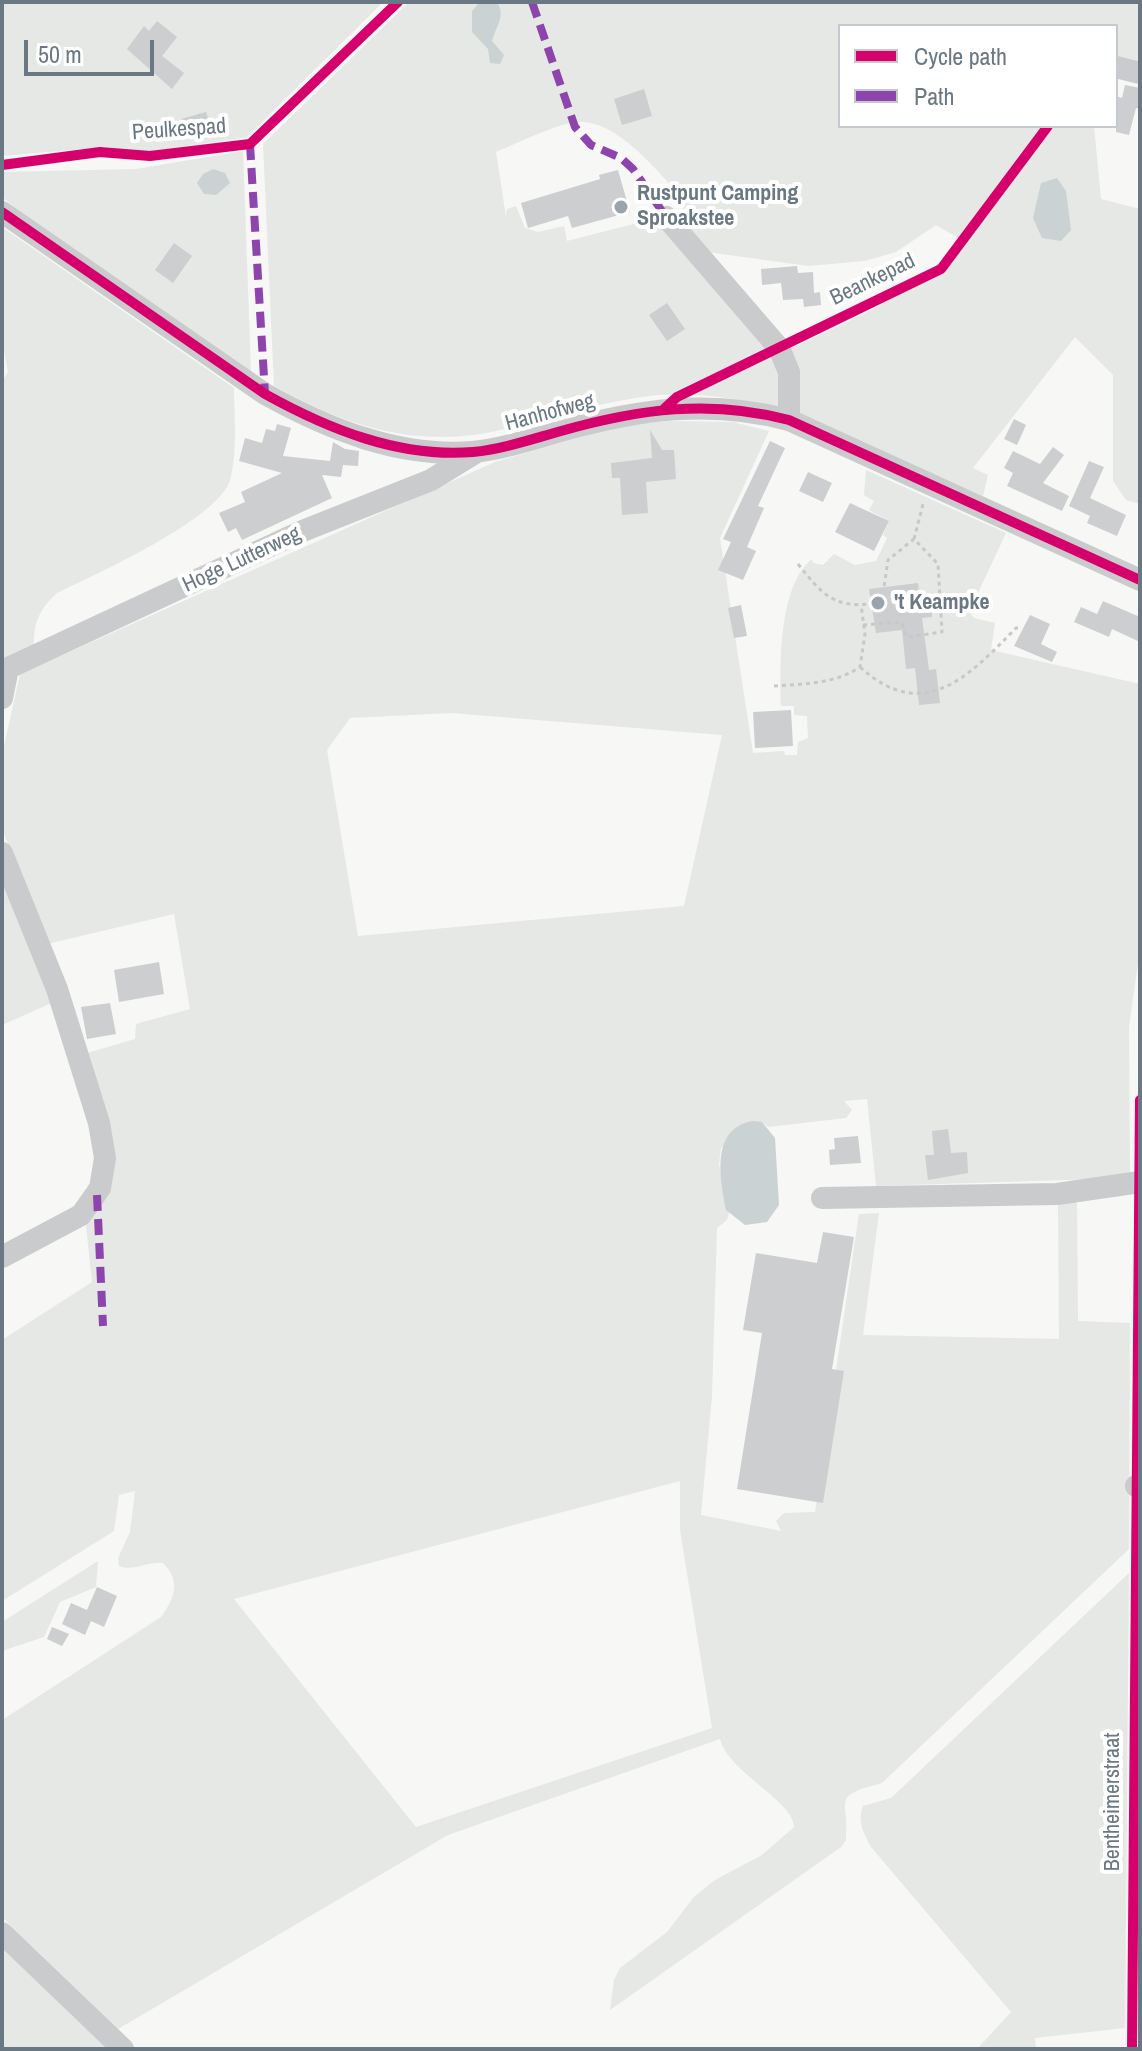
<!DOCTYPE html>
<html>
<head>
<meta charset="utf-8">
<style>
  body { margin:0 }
  #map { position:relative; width:1142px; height:2051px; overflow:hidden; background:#f7f7f6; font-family:"Archivo Narrow",sans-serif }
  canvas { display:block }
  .frame { position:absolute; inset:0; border:4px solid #6a7883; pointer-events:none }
  .legend { position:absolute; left:838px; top:24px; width:280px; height:104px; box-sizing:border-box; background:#fff; border:2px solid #c3c9cd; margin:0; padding:10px 14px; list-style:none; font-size:24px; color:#6a7883 }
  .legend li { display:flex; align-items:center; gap:16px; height:40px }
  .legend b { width:40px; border:2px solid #c3c9cd }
  .scale { position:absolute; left:24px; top:40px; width:130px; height:36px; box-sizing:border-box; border:4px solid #6a7883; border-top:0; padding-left:10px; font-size:24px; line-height:28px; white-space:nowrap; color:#6a7883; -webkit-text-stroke:6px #fff; paint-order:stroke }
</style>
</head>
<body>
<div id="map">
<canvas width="1142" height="2051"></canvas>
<div class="frame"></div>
<ul class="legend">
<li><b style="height:10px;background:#d6006c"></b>Cycle path</li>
<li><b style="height:10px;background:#8e44ad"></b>Path</li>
</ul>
<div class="scale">50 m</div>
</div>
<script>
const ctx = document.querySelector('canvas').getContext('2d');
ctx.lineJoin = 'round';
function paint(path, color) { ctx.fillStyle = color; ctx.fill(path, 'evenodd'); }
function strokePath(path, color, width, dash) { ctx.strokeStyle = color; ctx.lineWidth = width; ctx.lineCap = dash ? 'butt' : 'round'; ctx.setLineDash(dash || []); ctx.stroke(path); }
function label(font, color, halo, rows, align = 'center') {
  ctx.font = font + ' "Archivo Narrow",sans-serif'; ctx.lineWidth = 8; ctx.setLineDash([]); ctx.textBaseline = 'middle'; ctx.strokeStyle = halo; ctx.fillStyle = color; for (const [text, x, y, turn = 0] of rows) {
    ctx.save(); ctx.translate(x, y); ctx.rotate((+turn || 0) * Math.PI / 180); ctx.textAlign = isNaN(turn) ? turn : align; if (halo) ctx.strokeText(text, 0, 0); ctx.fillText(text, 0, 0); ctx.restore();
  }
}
paint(new Path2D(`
  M2,2H383L247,137L141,153L106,147L2,156Z
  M409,2H1140V69L1116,65V26H840V126H1094L1101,199L1140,209V504L1126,500L1113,481V375L1075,337L973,468L988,475L983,496L797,415L787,350C841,325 927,290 960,239L936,225L896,252L865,261L808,266L707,252L676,218L686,203C661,175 613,112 570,123C545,129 520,142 496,152L506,217L507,209L516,206L525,228L538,232L564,226L567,241L657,218L776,359L783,399L778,407C738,399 698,392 657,395C602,401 549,419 496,431C416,449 343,425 274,386L263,144Z
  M243,151L251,372L56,240L2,197V172L136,169Z
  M2,227L234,388C234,416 238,452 230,480C219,519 94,575 57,593C39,609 33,624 34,648L2,662V382L8,372L2,341Z
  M669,421L733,422L769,431L720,538L753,753L784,751L785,755H797L798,742L808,738L807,716L794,715V706H781C780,665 778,587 812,559L813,563L823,565L834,554L855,565L876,561L887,538L883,535L889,521L869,510L874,501L864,495L866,470L1006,533L969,612L974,618L995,623L991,650L1140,684V949L1129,1027L1130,1178L876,1186L867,1099L844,1101L852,1110L846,1118L768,1127L762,1122L721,1148L719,1164L729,1213L727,1220L717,1228L712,1396L701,1515L781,1531L776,1521L784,1513L815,1512L859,1214L879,1213L863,1335L1059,1339L1058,1203L1077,1202L1078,1321L1130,1323L1129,1549L882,1783C829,1797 850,1798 846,1840L841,1847L610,2010L614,1980L620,1968L667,1932L694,1897L715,1880L762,1855L794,1827C794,1801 728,1772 720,1739L448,1835L118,2029L2,1917V1720L161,1617C174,1599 182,1581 163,1563C148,1561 133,1572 119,1566L118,1558L130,1532L135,1491L119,1495L114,1531L2,1601V1340L92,1282L85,1216L105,1192L84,1054L135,1039L136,1024L190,1009L174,914L43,945L2,827V755L20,674L495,462L625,424ZM451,713L722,735L684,906L358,936L327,750L350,718ZM680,1481V1530L712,1728L416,1827L234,1599Z
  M2,866L56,1001L2,1025Z
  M98,1561L96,1587L60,1602L44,1637L2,1651V1622Z
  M1129,1573L1125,2028L1035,2038L1036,2049H977L1011,2012L871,1847C864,1833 857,1822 863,1806L891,1798Z
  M2,1940L116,2049H2Z`), '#e5e8e4');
paint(new Path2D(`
  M480,2H497C506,17 496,26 492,41L504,55L500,64L490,63L488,49L472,32V11Z
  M213,169L225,173L230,183L216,195L204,194L197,183L203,174Z
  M1057,178L1066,191L1071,230L1061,241L1042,238L1033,218L1041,183Z
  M753,1121L762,1122L775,1138L779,1205L767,1222L745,1225L726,1210C720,1178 710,1128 753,1121Z`), '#cbd2d4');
paint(new Path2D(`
  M157,21L177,37L162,56L184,73L172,89L127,49L144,26L149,31Z
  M1125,85L1140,88V109L1136,108L1129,135L1116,132V96L1122,98Z
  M644,89L652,116L622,125L614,99Z
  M206,112L212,131L186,138L181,119Z
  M618,170L630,212L572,228L568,216L528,228L521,203L600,179L599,175Z
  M174,243L192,256L173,283L155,270Z
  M797,266L798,273L813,272L814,293L820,292L821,305L804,307L803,299L783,300L781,283L762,285L761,269Z
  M667,303L685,329L667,341L649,315Z
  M1014,419L1026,425L1017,445L1004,439Z
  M277,424L291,428L283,456L330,461L333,442L345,449L359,451L358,466L343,465L341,477L322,475L332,498L242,540L236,528L228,532L219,513L245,502L241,492L282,473L239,461L245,438L262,443L266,429L275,431Z
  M650,430L662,450H674L676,479L646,482L648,513L622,515L620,478H612L611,463L652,458Z
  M770,441L785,448L758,506L764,508L747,547L756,551L743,580L718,570L731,542L723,539Z
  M1053,447L1064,455L1043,483L1069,496L1062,511L1007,486L1013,473L1004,468L1013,451L1040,464Z
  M1089,461L1104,467L1090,498L1126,515L1117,536L1087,523L1090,516L1069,506Z
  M808,472L832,483L823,502L799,491Z
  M850,503L889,521L874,551L835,532Z
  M918,583L920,604L930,602L932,617L922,618L929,670L936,669L940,703L919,705L915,668L906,669L902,630L876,633L869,589Z
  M1103,601L1140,617V642L1112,629L1109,637L1074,622L1081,607L1097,614Z
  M741,605L747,636L734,638L728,608Z
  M1030,615L1050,624L1041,644L1057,652L1052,662L1014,646Z
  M791,710L793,746L755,748L753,712Z
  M159,962L164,994L119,1002L114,970Z
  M110,1003L116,1034L87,1039L81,1007Z
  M948,1129L951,1153L967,1152L968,1173L928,1180L925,1155H934L932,1131Z
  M858,1136L861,1163L830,1165L829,1150L835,1149L834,1138Z
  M823,1232L854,1237L832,1369L844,1371L823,1503L737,1489L762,1333L743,1330L756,1253L817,1263Z
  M97,1587L117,1596L104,1627L91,1621L85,1635L62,1624L71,1603L87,1610Z
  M52,1627L69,1634L62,1646L47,1639Z`), '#cdcecf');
strokePath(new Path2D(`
  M914,539L923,504
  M798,564C821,593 833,608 871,604
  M863,625L901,622L907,637L942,632L938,564L914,539L888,560L884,587
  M860,667C924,725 969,676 1016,628H1022
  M774,686C803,684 835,684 860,667L865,634L861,605`), '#c7c8c9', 3, [4, 4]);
strokePath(new Path2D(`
  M1116,67L1140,73
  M2,212L265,394C328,429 399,458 473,452C503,449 532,439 561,431C639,409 710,399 789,420L1140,580
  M666,217L779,348L789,372V420
  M2,671L300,532L431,480L475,453
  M2,698L8,668
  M2,853L57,989L99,1123L105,1158L100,1188L81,1215L2,1257
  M822,1198L1057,1194L1140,1182
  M1136,1486H1140
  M2,1933L123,2049`), '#c9cbcc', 22);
strokePath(new Path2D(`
  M532,2L575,127L591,145L621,158L633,169L666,217
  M250,144L265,394
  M97,1195L103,1326`), '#8e44ad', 8, [16, 8]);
strokePath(new Path2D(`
  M2,165L100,152L150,156L250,144L398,2
  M2,212L265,394C328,429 399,458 473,452C503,449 532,439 561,431C639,409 710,399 789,420L1140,580
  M665,408L677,397L941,269L1048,126
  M1132,2049L1140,1100`), '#d6006c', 10);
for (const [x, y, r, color] of [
  [621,207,8,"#9ba4ab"],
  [878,603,8,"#9ba4ab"]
]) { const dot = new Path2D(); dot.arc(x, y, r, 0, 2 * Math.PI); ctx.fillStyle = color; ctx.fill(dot); strokePath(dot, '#fff', 3); }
label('22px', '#6a7883', '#fff', [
  ["Peulkespad",179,130,-4],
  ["Beankepad",873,280,-26],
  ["Hanhofweg",550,413,-15],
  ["Hoge Lutterweg",242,560,-25],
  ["Bentheimerstraat",1113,1802,-90]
]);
label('bold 22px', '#6a7883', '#fff', [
  ["Rustpunt Camping",637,194],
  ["Sproakstee",637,219],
  ["'t Keampke",894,603]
], 'left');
</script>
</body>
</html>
